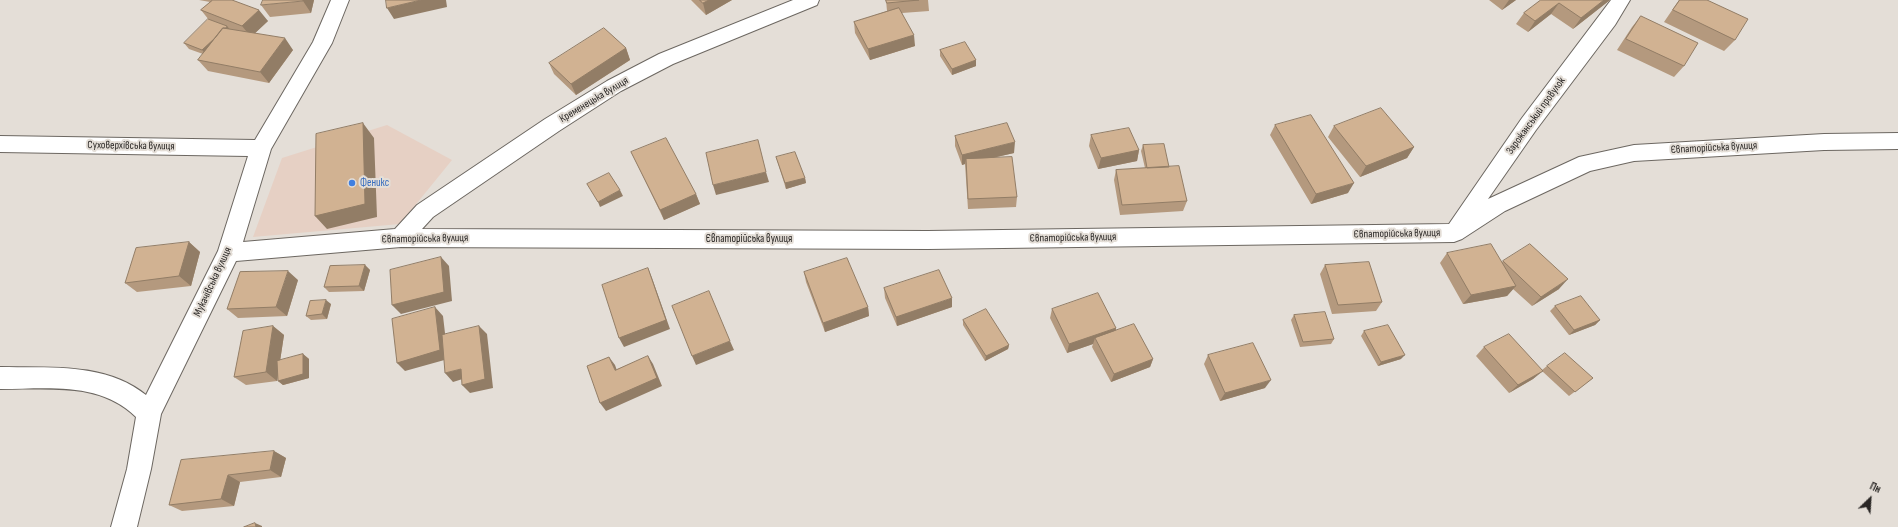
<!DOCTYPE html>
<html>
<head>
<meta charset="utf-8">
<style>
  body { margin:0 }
  #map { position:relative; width:1898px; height:527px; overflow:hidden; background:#e4ded7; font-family:"Sofia Sans Condensed",sans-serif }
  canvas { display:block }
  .north { position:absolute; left:1850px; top:479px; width:40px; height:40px; -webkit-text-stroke:3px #e4ded7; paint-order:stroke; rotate:25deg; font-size:11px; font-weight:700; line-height:16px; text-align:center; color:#292624 }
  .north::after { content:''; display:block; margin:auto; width:14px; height:18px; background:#292624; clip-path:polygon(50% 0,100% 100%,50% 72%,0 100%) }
</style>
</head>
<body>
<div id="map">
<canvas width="1898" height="527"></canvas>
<div class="north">Пн</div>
</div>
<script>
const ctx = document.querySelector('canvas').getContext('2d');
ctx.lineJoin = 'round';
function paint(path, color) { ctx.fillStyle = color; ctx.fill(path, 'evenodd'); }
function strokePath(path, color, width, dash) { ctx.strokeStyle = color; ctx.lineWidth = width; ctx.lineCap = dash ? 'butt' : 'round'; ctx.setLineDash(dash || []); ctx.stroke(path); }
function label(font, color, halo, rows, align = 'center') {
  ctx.font = font + ' "Sofia Sans Condensed",sans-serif'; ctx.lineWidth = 4; ctx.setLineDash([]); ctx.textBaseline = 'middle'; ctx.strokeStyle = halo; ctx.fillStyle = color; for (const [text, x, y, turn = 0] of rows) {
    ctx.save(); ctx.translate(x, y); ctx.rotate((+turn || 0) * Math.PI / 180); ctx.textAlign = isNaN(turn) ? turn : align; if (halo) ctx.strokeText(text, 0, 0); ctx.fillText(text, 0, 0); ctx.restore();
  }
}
paint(new Path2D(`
  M387,125L452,160L400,224L253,237L282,158Z`), '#e6d0c4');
const minor = new Path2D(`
  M331,0H349L332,43L271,149L243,242L395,229L417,205L545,119L607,81L659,54L793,0H819L817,5L673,64L621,91L559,131L433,217L422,229L928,231L1449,224L1522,118L1611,0H1630L1615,25L1536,130L1488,199L1579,157L1634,145L1824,134L1898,133V149L1824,150L1634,161L1590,171L1505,211L1462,239L1454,242L928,249L401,247L236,261L161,414L151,469L137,527H111L127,469L136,417C99,381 48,389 0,389V367C49,368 105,362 146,395L218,251L248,156L0,152V136L255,140L313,42Z`);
strokePath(minor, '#6c6761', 2);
paint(minor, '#fff');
paint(new Path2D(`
  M199,0H232L268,21L255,33L293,50L269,83L208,71L198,60L203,54L189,49L184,43L209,20L201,10L210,2Z
  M314,0L311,13L270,17L261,5Z
  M691,0H732L706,15Z
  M886,0H928L929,11L902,13L915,46L870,60L855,33L854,22L887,11Z
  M1489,0H1516L1502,10Z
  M1541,0H1610L1573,29L1551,14L1528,32L1516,24L1524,13Z
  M1679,0H1707L1735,40L1724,51L1664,22Z
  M1641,16L1684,66L1674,77L1617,50L1632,27Z
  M626,48L630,60L576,95L554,74L549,63Z
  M940,50L976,60V66L952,75L940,56Z
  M1275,125L1348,193L1311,204L1270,135Z
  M1334,126L1414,147L1407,158L1360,177L1328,137Z
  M1091,135L1139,150L1137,161L1098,169L1089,146Z
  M955,136L1014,153L992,158L1017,197L1016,207L968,209L965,164L962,165L955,146Z
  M1143,145L1169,167L1187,201L1183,211L1120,215L1114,180L1116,170L1145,168L1141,151Z
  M631,152L696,194L700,204L664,220L636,162Z
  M776,157L805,178L806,183L786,189Z
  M189,242L200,252L191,286L137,292L125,283Z
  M1447,253L1502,262L1503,261L1559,289L1532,306L1513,289L1507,296L1463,304L1440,263Z
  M365,265L370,270L364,291L329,292L324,287Z
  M1325,265L1382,302L1376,311L1332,314L1320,274Z
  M804,272L868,307L869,316L825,332L806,282Z
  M298,280L287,316L238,318L227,309Z
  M884,288L952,307L897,326L885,298Z
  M331,304L327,319L311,320L306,316Z
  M1555,306L1600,320L1595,325L1569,335L1550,311Z
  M1052,309L1116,328V330L1153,359L1150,367L1111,382L1092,347L1093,344L1067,353L1050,318Z
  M1294,315L1334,339L1331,344L1300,347L1291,320Z
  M963,320L1009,345L1008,349L985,361L963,325Z
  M273,326L284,335L280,361L303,354L309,359V378L283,385L278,381V375L277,381L246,385L234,377Z
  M1364,331L1401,359L1378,366L1361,336Z
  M1484,347L1542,370L1547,366L1593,378L1569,396L1542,371L1533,379L1509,393L1476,356Z
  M1208,355L1265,388L1220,401L1204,364Z
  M274,451L286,458L281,477L240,482L234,506L182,511L169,505Z`), '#b4997e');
paint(new Path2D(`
  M303,0H314L311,13L303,1Z
  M421,0H446L447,7L394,19L387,8Z
  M709,0H732L706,15L703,3Z
  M1509,0H1516L1502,10Z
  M1604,0H1610L1573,29L1581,18Z
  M1559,3L1551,14L1528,32L1535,21Z
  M259,10L268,21L251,37L242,26Z
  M227,26L232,32L208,56L202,50Z
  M914,35L915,46L870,60L868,49Z
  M285,38L293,50L269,83L260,72Z
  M626,48L630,60L576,95L571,84Z
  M976,60V66L952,75V69Z
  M363,123L374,138L377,217L327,229L315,216Z
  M1015,142L1014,153L966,164V159L965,164L962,165V155Z
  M1414,147L1407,158L1360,177L1366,166Z
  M1139,150L1137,161L1098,169L1101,158Z
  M766,172L769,182L716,195L713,185Z
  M805,178L806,183L786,189L785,183Z
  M1354,183L1348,193L1311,204L1316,194Z
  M620,190L623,196L600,207L598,202Z
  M696,194L700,204L664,220L660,210Z
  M189,242L200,252L191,286L179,276Z
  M441,257L449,266L452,301L401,314L392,305Z
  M365,265L370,270L364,291L359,286Z
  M648,268L652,278L670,329L624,347L619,338Z
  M288,271L298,280L287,316L276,307Z
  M1568,279L1559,289L1532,306L1541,297Z
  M1516,286L1507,296L1463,304L1471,295Z
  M952,298V307L897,326L896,317Z
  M326,300L331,304L327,319L322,314Z
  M435,307L443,316L448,359L405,371L397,363Z
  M868,307L869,316L825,332L823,323Z
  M1600,320L1595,325L1569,335L1574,330Z
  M273,326L284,335L277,381L266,372Z
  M479,326L487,334L493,388L470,393L462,385Z
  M1116,328L1114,337L1095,338L1093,344L1067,353L1069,344Z
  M730,341L734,350L696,365L692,356Z
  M1009,345L1008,349L985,361L986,356Z
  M303,354L309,359V378L283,385L278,381Z
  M1405,355L1401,359L1378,366L1381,362Z
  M648,356L653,364L662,386L606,411L600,403Z
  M609,357L615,365L620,379L615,370Z
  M1153,359L1150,367L1111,382L1114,374Z
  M461,369L469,377L453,382L445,373Z
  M1543,371L1533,379L1509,393L1518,385Z
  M1271,380L1265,388L1220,401L1225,393Z
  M274,451L286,458L281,477L270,470Z
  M228,475L240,482L234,506L221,499Z
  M255,523L262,526V527H256Z`), '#927d66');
const building = new Path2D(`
  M213,0H232L259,10L242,26L201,10Z
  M263,0H303V1L261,5Z
  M386,0H421L387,8Z
  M700,0H709L703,3Z
  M886,0H919L887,3Z
  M1541,0H1604L1581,18L1559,3L1535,21L1524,13Z
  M1680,0H1707L1748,19L1735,40L1673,10Z
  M899,8L914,35L868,49L854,22Z
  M1641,16L1698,43L1684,66L1626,39Z
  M208,19L227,26L226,28H223L215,38L202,50L184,43Z
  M223,28L285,38L260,72L198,60Z
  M604,28L626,48L571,84L549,63Z
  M965,42L976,60L952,69L940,50Z
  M1381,108L1414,147L1366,166L1334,126Z
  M1311,115L1354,183L1316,194L1275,125Z
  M363,123L365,204L315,216L316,134Z
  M1007,123L1015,142L962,155L955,136Z
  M1129,128L1139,150L1101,158L1091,135Z
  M666,138L696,194L660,210L631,152Z
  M758,140L766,172L713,185L706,153Z
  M1164,144L1169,167L1147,168L1143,145Z
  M795,152L805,178L785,183L776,157Z
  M1012,157L1017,197L968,199L966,159Z
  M1179,166L1187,201L1122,205L1116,170Z
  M609,173L620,190L598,202L587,184Z
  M189,242L179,276L125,283L136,248Z
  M1491,244L1516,286L1471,295L1447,253Z
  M1530,244L1568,279L1541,297L1503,261Z
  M441,257L444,292L392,305L390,270Z
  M847,258L868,307L823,323L804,272Z
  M1369,262L1382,302L1338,305L1325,265Z
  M365,265L359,286L324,287L330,266Z
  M648,268L666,320L619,338L602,285Z
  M939,270L952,298L896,317L884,288Z
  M288,271L276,307L227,309L240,272Z
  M709,291L730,341L692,356L672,306Z
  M1098,293L1116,328L1069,344L1052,309Z
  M1581,296L1600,320L1574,330L1555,306Z
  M326,300L322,314L306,316L310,301Z
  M435,307L440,350L397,363L392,319Z
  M986,309L1009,345L986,356L963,320Z
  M1325,312L1334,339L1303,342L1294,315Z
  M1134,324L1153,359L1114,374L1095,338Z
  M1388,325L1405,355L1381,362L1364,331Z
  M273,326L266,372L234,377L243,331Z
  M479,326L485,379L462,385L461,369L445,373L442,335Z
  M1509,334L1543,371L1518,385L1484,347Z
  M1253,343L1271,380L1225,393L1208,355Z
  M1565,353L1593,378L1575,392L1547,366Z
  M303,354V374L278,381L277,361Z
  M648,356L657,378L600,403L587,366L609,357L615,370Z
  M274,451L270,470L228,475L221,499L169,505L181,460Z
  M255,523L256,527H244Z`);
paint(building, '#d1b292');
strokePath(building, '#927d66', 1);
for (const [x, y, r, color] of [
  [352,183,4,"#3f7fe0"]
]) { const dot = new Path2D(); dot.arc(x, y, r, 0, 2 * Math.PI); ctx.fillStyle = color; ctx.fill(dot); strokePath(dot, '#e4ded7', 1.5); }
label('11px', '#292624', '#e4ded7', [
  ["Кременецька вулиця",594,100,-31],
  ["Зарожанський провулок",1536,116,-54],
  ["Суховерхівська вулиця",131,146,1],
  ["Євпаторійська вулиця",1714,148,-3],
  ["Євпаторійська вулиця",1397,234,-1],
  ["Євпаторійська вулиця",1073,238,-1],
  ["Євпаторійська вулиця",425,239,-1],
  ["Євпаторійська вулиця",749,239],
  ["Мукачівська вулиця",213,282,-65]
]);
label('11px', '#366cbe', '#e4ded7', [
  ["Феникс",360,183]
], 'left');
</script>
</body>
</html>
